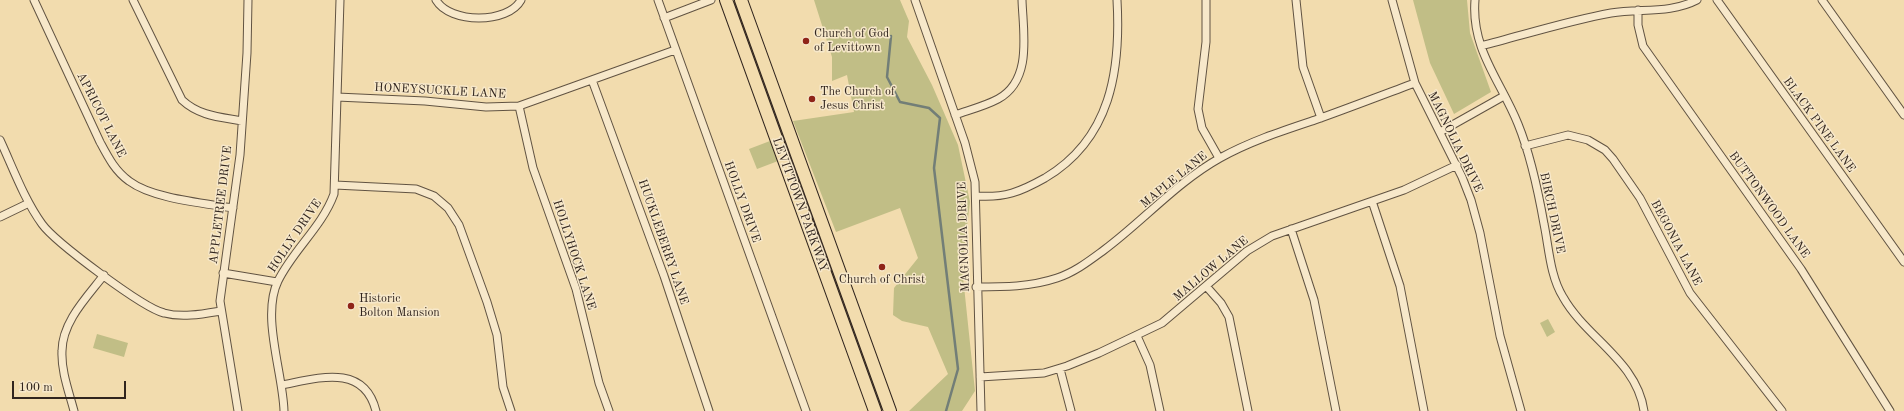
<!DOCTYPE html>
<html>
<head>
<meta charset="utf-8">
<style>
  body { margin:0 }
  #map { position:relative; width:1904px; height:411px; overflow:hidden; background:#f2dcae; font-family:"Old Standard TT",serif }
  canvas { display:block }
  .scale { position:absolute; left:12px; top:381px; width:114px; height:18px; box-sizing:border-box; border:2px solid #31251e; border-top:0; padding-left:5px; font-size:12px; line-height:14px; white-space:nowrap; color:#31251e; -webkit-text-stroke:3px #f7e8ca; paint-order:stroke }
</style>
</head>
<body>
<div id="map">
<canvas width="1904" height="411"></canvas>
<div class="scale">100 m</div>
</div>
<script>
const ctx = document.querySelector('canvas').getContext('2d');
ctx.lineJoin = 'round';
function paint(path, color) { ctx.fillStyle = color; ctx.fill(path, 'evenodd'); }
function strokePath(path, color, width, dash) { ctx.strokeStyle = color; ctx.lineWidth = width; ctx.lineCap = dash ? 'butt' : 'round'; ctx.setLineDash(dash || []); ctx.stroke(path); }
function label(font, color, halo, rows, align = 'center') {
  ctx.font = font + ' "Old Standard TT",serif'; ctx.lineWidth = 3; ctx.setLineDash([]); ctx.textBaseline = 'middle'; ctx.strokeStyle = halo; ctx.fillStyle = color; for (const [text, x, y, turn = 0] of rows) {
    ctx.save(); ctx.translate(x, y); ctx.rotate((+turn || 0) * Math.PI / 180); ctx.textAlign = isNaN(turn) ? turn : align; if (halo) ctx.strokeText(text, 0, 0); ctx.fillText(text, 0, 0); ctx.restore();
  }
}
paint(new Path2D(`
  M814,0H900L909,21L907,37L932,85L958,145L970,202L962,267L975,391L962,411H909L948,374L928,327L902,321L893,315L894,288L918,258L900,208L836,232L793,121L854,112L847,75L832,81V57Z
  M1413,0H1467L1470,33L1491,92L1454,114L1430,63Z
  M770,141L778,161L757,169L749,149Z
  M1548,319L1555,332L1547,337L1540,323Z
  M97,334L128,343L124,357L93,348Z`), '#c1be86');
strokePath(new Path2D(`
  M891,36L887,77L900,102L929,108L940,118L934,168L958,369L946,411`), '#727e77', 2.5);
const street = new Path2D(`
  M34,0L100,142C108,157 115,171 129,181C153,199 204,203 233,208
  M133,0L182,100C199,116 220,117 242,121
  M436,0C450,24 508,24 521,0
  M658,0L806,411
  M915,0L965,143L975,182L981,411
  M1206,0V42L1198,109L1202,128L1219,158
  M1296,0L1303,67L1321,118
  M1392,0L1415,83L1462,177L1471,200L1480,233L1500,336L1521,411
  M1475,0C1471,50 1501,81 1518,124C1531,156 1538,190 1544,224C1549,248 1550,276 1563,297C1586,338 1637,361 1644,411
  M1717,0L1904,262
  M1822,0L1904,115
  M1638,10V25L1643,46L1801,269L1890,411
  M664,18L711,0
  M1481,46C1524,35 1567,21 1611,13C1640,8 1670,14 1697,0
  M592,80L664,276L709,411
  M337,97L425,101L486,107L519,106L675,50
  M519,106L533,168L576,289L599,383L609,411
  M955,115C969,110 985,106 998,99C1033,80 1023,32 1022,0
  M1440,132L1504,96
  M0,140C13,168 24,199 42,224C55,242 143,308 164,313C182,318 203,314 221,311
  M1525,146L1568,135L1588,140L1605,150L1613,159L1640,198L1690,293L1782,411
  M335,185L416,189L434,196L448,208L459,225L487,302L497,335L503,387L511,411
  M976,196C1005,198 1020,192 1045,178C1111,139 1121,70 1117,0
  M1372,201L1400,286L1424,411
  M0,217L29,203
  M1291,229L1314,300L1336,411
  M223,273L277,282
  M1206,286L1221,303L1229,317L1248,411
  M976,287C1004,287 1030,287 1057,278C1075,272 1089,261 1104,250C1143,221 1177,182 1220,158C1251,141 1282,131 1315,120C1349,108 1382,95 1415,83
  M1137,336L1150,365L1160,411
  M1060,369L1071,411
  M980,377L1044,373L1067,366L1099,353L1162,323L1247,251L1272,236L1404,190L1457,165
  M282,385C318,378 364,363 376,411
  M74,411C69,392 61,371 62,351C62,322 87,297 104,275
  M238,411L220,301L240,155L247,53L248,0
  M284,411C283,373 261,316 278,281C293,250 322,227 334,194L340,0`);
const primary = new Path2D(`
  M726,0L875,411
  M741,0L890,411`);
strokePath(street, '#615342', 9);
strokePath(primary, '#31251e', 14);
strokePath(street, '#f7e8ca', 7);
strokePath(primary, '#f2dcae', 12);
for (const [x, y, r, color] of [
  [806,41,4,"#8f2418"],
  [812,99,4,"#8f2418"],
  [882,267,4,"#8f2418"],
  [351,306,4,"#8f2418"]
]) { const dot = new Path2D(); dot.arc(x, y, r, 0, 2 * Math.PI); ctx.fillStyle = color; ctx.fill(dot); strokePath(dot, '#f7e8ca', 1.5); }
label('12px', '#31251e', '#f7e8ca', [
  ["Church of God",814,34],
  ["of Levittown",814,48],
  ["The Church of",820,92],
  ["Jesus Christ",820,106],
  ["Church of Christ",882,280,"center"],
  ["Historic",359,299],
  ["Bolton Mansion",359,313]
], 'left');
label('12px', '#31251e', '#f7e8ca', [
  ["HONEYSUCKLE LANE",440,91,3],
  ["APRICOT LANE",101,115,63],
  ["BLACK PINE LANE",1819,125,54],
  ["MAGNOLIA DRIVE",1455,142,64],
  ["MAPLE LANE",1174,180,-39],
  ["HOLLY DRIVE",742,202,70],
  ["APPLETREE DRIVE",221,205,-83],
  ["LEVITTOWN PARKWAY",800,205,70],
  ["BUTTONWOOD LANE",1769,205,54],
  ["BIRCH DRIVE",1552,213,78],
  ["HOLLY DRIVE",295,236,-56],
  ["MAGNOLIA DRIVE",964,237,-92],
  ["HUCKLEBERRY LANE",663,242,71],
  ["BEGONIA LANE",1676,243,62],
  ["HOLLYHOCK LANE",574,255,72],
  ["MALLOW LANE",1211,269,-40]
]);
</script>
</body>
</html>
